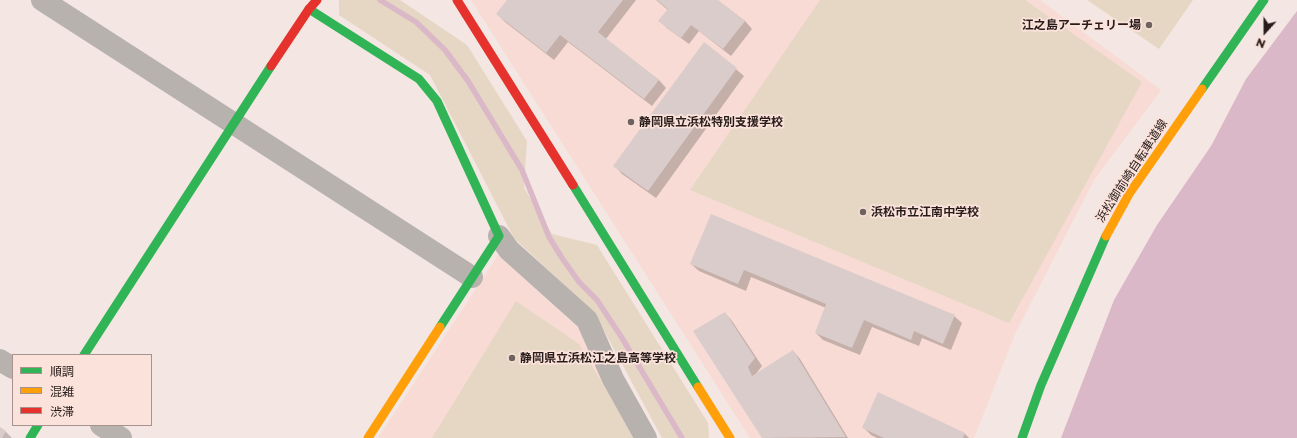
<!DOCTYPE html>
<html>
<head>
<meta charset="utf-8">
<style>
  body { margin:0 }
  #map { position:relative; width:1297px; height:438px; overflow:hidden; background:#f4e6e2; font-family:Montserrat,"Noto Sans JP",sans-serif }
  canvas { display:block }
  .legend { position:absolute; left:12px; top:354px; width:140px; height:72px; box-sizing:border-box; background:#fbe2db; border:1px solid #a6938d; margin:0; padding:5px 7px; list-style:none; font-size:12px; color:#271c19 }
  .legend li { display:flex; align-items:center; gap:8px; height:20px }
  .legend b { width:20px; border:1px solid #a6938d }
  .north { position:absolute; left:1245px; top:12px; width:40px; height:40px; -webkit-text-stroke:3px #fbe2db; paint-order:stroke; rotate:201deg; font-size:11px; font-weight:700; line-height:16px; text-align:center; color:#271c19 }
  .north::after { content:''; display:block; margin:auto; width:14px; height:18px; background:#271c19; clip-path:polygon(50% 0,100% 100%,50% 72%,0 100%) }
</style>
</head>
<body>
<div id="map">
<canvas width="1297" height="438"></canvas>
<ul class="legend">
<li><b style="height:5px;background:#30b455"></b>順調</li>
<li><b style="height:5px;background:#ff9f0a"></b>混雑</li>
<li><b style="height:5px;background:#e5322d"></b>渋滞</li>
</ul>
<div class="north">N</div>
</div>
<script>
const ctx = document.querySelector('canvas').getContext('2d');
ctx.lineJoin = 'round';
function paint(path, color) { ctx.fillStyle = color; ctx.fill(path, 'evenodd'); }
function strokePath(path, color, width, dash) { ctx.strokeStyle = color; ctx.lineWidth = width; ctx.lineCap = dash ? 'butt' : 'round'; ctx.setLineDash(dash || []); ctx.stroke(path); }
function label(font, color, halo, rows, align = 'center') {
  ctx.font = font + ' Montserrat,"Noto Sans JP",sans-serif'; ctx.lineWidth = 3.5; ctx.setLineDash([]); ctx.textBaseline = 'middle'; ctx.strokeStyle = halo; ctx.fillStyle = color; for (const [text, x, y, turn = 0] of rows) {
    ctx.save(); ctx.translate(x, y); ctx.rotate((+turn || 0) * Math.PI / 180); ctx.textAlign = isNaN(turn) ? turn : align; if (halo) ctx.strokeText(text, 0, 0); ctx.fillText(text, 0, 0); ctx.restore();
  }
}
paint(new Path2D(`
  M471,0H1040L1161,90L1094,180L1015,334L974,438H750Z
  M498,255L581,330L636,438H378Z`), '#f7dbd4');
paint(new Path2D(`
  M339,0H400L467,45L527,141L524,188L552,234L597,245L708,423L709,438H662L595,314L514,238L430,75L339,15Z
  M820,0H1025L1142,82L1009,323L690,190Z
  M1087,0H1193L1159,49Z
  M516,301L579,344L635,438H432Z`), '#e6d7c4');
paint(new Path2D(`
  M1297,11V438H1061L1114,300L1157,225L1211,146L1246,79Z`), '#dab8c7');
paint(new Path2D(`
  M508,0H636L605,40L659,80L666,88L652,106L568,42L554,60L505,22L497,14Z
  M656,0H717L745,21L752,29L731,56L699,31L689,44L667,28L660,21L668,10Z
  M705,43L744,76L656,198L622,174L615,166Z
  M711,216L954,316L962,323L951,350L922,338L919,346L872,327L860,355L823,340L816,333L826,308L751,277L746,291L699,271L691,264Z
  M725,313L732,321L762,366L755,375L793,351L800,359L848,438H764L695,332Z
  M879,394L965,434L969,438H877L871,435L863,427Z
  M0,428L6,432L12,438H0Z`), '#0003');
strokePath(new Path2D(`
  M380,0L416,22L445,50L468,81L522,170L549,237L562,258L579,282L597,300L622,338L682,438`), '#dab8c7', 5.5);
paint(new Path2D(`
  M507,0H623L598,32L659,80L644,99L560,35L546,53L496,14Z
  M657,0H718L745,21L723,49L691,25L681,38L658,21L668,9Z
  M704,42L737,68L648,191L613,166Z
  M711,214L955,315L943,344L914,331L911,340L864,320L852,348L815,333L826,304L744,270L738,284L690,264Z
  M725,312L755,358L748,367L752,376L793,350L846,437L762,438L693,331Z
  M878,392L965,433L963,438H884L862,428Z
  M0,427L6,431L2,438H0Z`), '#d9cccb');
strokePath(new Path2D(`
  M42,0L472,277
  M499,236L509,250L587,320L613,379L646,438
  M0,360L13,368
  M101,425L121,438`), '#b8b2af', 22);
strokePath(new Path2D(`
  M309,9L419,79L437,101L499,236L440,327
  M1202,89L1264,0
  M573,185L698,387
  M84,355L271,66
  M30,438L38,425
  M1022,438L1041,385L1106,236`), '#30b455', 9);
strokePath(new Path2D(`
  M1106,236L1129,194L1202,89
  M698,387L730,438
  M368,438L440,327`), '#ff9f0a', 9);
strokePath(new Path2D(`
  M457,0L573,185
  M271,66L309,9L317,0`), '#e5322d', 9);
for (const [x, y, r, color] of [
  [1149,25,4,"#6f635f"],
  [631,122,4,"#6f635f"],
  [863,212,4,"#6f635f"],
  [512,358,4,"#6f635f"]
]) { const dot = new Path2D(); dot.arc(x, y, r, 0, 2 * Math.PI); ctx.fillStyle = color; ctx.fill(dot); strokePath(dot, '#fbe2db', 1.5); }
label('bold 12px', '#271c19', '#fbe2db', [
  ["江之島アーチェリー場",1141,25,"right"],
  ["静岡県立浜松特別支援学校",639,122],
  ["浜松市立江南中学校",871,212],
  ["静岡県立浜松江之島高等学校",520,358]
], 'left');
label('12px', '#271c19', '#fbe2db', [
  ["浜松御前崎自転車道線",1132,171,-57]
]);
</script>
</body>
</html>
